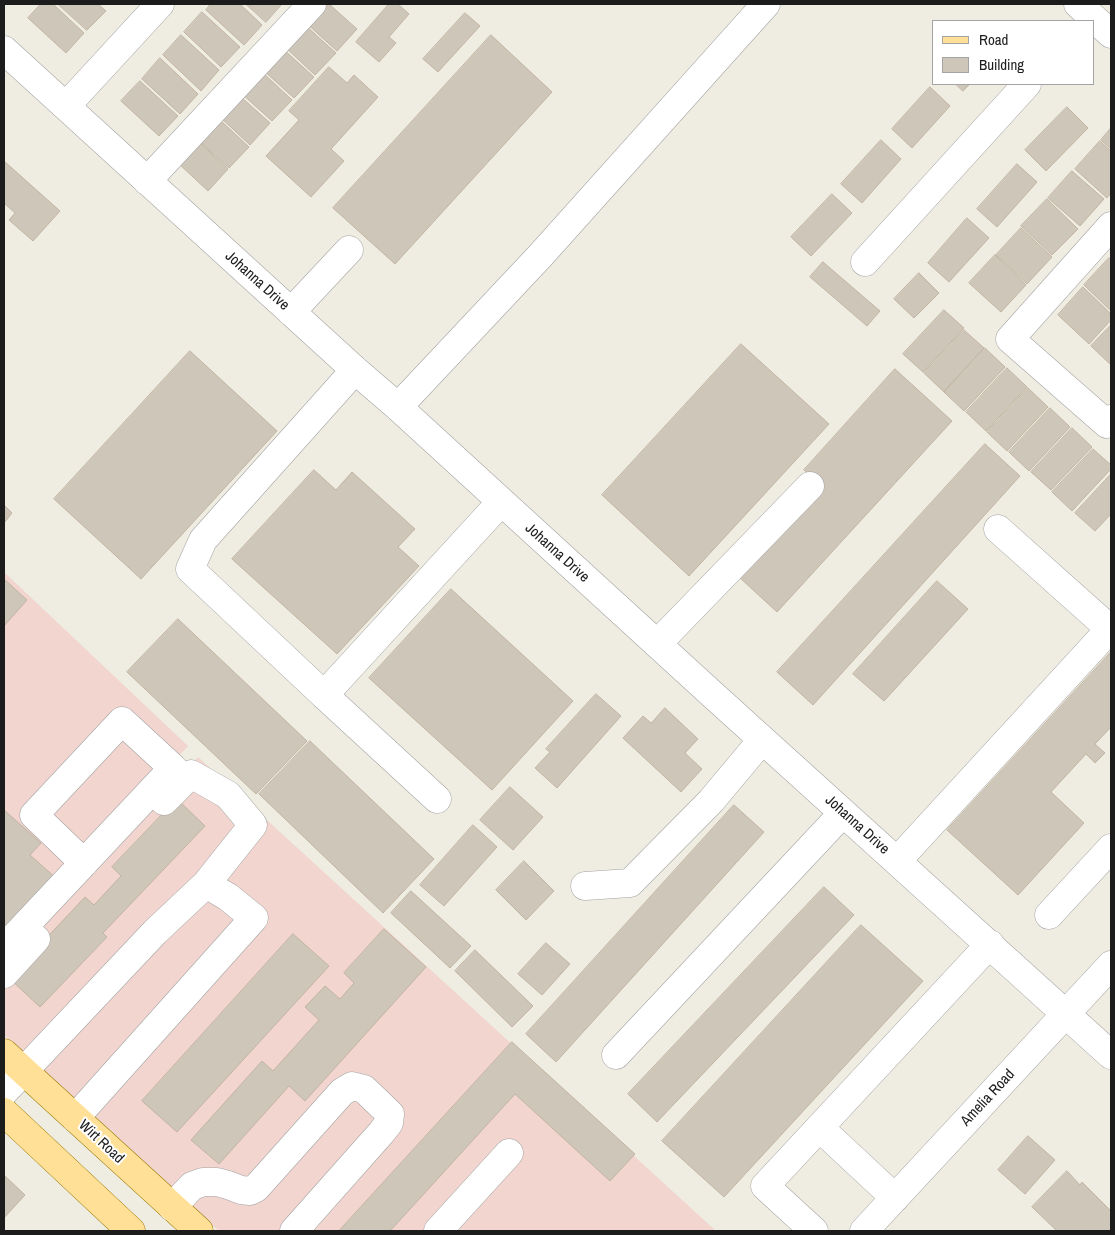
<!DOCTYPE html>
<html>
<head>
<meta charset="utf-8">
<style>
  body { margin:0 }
  #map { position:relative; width:1115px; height:1235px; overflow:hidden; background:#efece1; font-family:"Archivo Narrow",sans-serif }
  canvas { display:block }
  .frame { position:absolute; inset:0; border:5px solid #1c1c1c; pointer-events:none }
  .legend { position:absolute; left:932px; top:20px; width:162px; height:65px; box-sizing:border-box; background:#fff; border:1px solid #a4a4a4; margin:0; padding:6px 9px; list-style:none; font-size:15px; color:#1c1c1c }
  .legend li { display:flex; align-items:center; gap:10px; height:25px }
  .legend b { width:25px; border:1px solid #a4a4a4 }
</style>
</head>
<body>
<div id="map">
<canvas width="1115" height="1235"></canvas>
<div class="frame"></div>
<ul class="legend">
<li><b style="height:6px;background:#ffe096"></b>Road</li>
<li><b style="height:14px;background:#cfc6ba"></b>Building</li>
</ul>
</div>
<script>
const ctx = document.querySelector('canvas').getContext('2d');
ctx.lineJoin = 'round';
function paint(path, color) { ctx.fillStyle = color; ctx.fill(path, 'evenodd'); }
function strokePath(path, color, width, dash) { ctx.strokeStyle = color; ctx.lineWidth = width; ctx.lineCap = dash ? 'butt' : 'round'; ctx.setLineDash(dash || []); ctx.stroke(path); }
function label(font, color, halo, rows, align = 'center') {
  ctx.font = font + ' "Archivo Narrow",sans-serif'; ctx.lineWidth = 4; ctx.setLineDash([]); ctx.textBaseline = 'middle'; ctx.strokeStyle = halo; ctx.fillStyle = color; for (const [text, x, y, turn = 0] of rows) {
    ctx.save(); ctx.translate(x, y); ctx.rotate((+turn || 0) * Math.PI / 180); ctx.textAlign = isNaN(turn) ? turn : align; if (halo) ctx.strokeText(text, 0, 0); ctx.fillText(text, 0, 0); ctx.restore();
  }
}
paint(new Path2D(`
  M4,572L188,746L4,942Z
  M198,757L716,1231H219L4,1035V969Z`), '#f1d5ce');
const building = new Path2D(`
  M41,4H53L84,33L66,53L28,18Z
  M58,4H98L106,11L87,30Z
  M211,4H240L262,25L244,45L206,10Z
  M246,4H282L266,22Z
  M324,4H329L357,29L337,51L306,23Z
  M389,4H398L409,14L389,37L396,43L379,62L356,42Z
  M202,12L240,47L221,67L184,32Z
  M465,13L480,26L438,72L423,59Z
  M305,25L336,53L315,75L285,47Z
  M181,35L219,70L201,91L163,55Z
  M491,35L552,92L395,264L333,208Z
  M283,49L314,77L294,98L263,70Z
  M160,58L198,94L180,114L142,79Z
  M329,67L347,83L354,75L378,97L331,149L344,161L311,197L266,156L299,120L289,111Z
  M262,72L292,100L272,121L242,94Z
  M140,81L178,116L159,136L121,101Z
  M956,84H970L963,91Z
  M930,87L950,106L912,148L892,129Z
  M240,96L270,123L250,145L220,117Z
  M1067,107L1088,128L1046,171L1025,150Z
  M219,119L249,147L229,168L199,141Z
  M1111,128V149L1101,140Z
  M881,140L901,159L862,203L841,184Z
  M198,141L228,169L208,191L178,163Z
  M1100,141L1111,151V193L1107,198L1075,169Z
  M4,161L60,211L33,241L9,220L15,213L4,203Z
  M1017,164L1037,182L997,227L977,209Z
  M1072,171L1104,199L1080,226L1048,198Z
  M832,194L852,213L811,256L791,237Z
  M1047,199L1078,229L1052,255L1021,226Z
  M967,218L989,238L949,282L928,263Z
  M1021,228L1052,257L1027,284L996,255Z
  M995,255L1026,285L1001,312L969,283Z
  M1109,258L1111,260V311L1084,285Z
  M823,262L880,311L867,326L810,277Z
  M919,273L939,293L914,318L894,299Z
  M1083,287L1111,314V320L1089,344L1058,315Z
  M944,310L964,328L923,372L903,354Z
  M1111,325V365L1091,346Z
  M964,330L984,348L944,392L924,373Z
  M741,344L829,424L689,576L602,495Z
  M985,348L1005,367L964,411L944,392Z
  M190,351L277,431L141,579L54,499Z
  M1007,368L1027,387L986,431L966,412Z
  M895,369L952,421L777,612L739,577L822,486L804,470Z
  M1028,388L1048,407L1007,451L987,432Z
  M1050,408L1070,427L1029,471L1009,452Z
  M1072,428L1092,447L1051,490L1031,472Z
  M985,444L1020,476L813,705L777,672Z
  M1093,449L1111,465V469L1072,511L1052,492Z
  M314,470L336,490L352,472L415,529L398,547L419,566L337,654L232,559Z
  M1111,474V514L1095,531L1075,513Z
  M4,505L12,513L4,523Z
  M4,579L27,600L4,626Z
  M937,581L968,609L884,701L853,674Z
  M451,589L573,701L492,790L369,678Z
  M178,619L307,741L256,794L127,672Z
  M1111,652V727L1095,744L1105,753L1095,763L1086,754L1051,792L1084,823L1018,895L947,830Z
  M596,694L621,716L557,788L535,768L550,752L546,749Z
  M665,708L698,739L685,753L702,769L681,792L623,738L643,716L651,723Z
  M310,741L434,859L383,913L259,794Z
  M510,787L543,817L513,850L480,820Z
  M177,799L205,826L103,933L107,937L40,1007L9,978L85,897L94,905L121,876L112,867Z
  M734,805L764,832L556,1062L526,1034Z
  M4,810L41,843L30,855L57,879L4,935Z
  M473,825L497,847L444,906L420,885Z
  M524,861L554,891L526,920L496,890Z
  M824,887L854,915L657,1122L628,1094Z
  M411,891L471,946L450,968L391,913Z
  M861,925L923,981L724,1197L662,1141Z
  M384,929L426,967L305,1101L289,1086L219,1164L191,1140L262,1061L273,1071L319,1020L305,1007L325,986L340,999L354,983L344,973Z
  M293,934L329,966L177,1132L142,1101Z
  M546,943L570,964L542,995L518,974Z
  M475,950L533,1006L512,1027L455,971Z
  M512,1042L635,1154L610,1181L515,1094L390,1231H339Z
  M1028,1136L1055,1160L1025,1194L998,1170Z
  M1067,1171L1080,1185L1082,1182L1111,1211V1231H1057L1032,1207Z
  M4,1175L25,1195L4,1218Z`);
paint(building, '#cfc6ba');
strokePath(building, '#c1b4a2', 1);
const minor = new Path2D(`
  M1078,4L1111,34
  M4,50L355,370L398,407L713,695L1111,1055
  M66,106L160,4
  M147,181L312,4
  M1111,226L1010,339L1107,424L1111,419
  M865,262L1027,84
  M291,312L349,250
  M398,407L540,256L766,4
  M657,644L810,486
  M324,695L190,569L203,540L355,370
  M437,799L324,695L501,502
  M164,801L191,774L228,795L253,825L206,884
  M897,861L1110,629L998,529
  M585,886L630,883L711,801L762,740
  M1049,915L1111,848
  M4,948L173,768L122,721L34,815L84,863
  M4,974L36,939
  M616,1055L843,813
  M4,1092L155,932L206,884L228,897L254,918L75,1118
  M820,1128L895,1198
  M172,1207L192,1186L203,1182H217L228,1185L241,1190L250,1191L256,1188L342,1092L352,1086L364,1089L390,1114L389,1123L381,1133L294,1231
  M438,1231L509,1153
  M814,1231L765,1186L990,944
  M864,1231L1111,965`);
const major = new Path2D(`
  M4,1053L199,1231
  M4,1112L131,1231`);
strokePath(minor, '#a3a3a3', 29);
strokePath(major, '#957800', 29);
strokePath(minor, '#fff', 28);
strokePath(major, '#ffe096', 28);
label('15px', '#1c1c1c', '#fff', [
  ["Johanna Drive",257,281,42],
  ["Johanna Drive",557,553,42],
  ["Johanna Drive",857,825,42],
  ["Amelia Road",988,1098,-47],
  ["Wirt Road",101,1142,43]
]);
</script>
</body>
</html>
